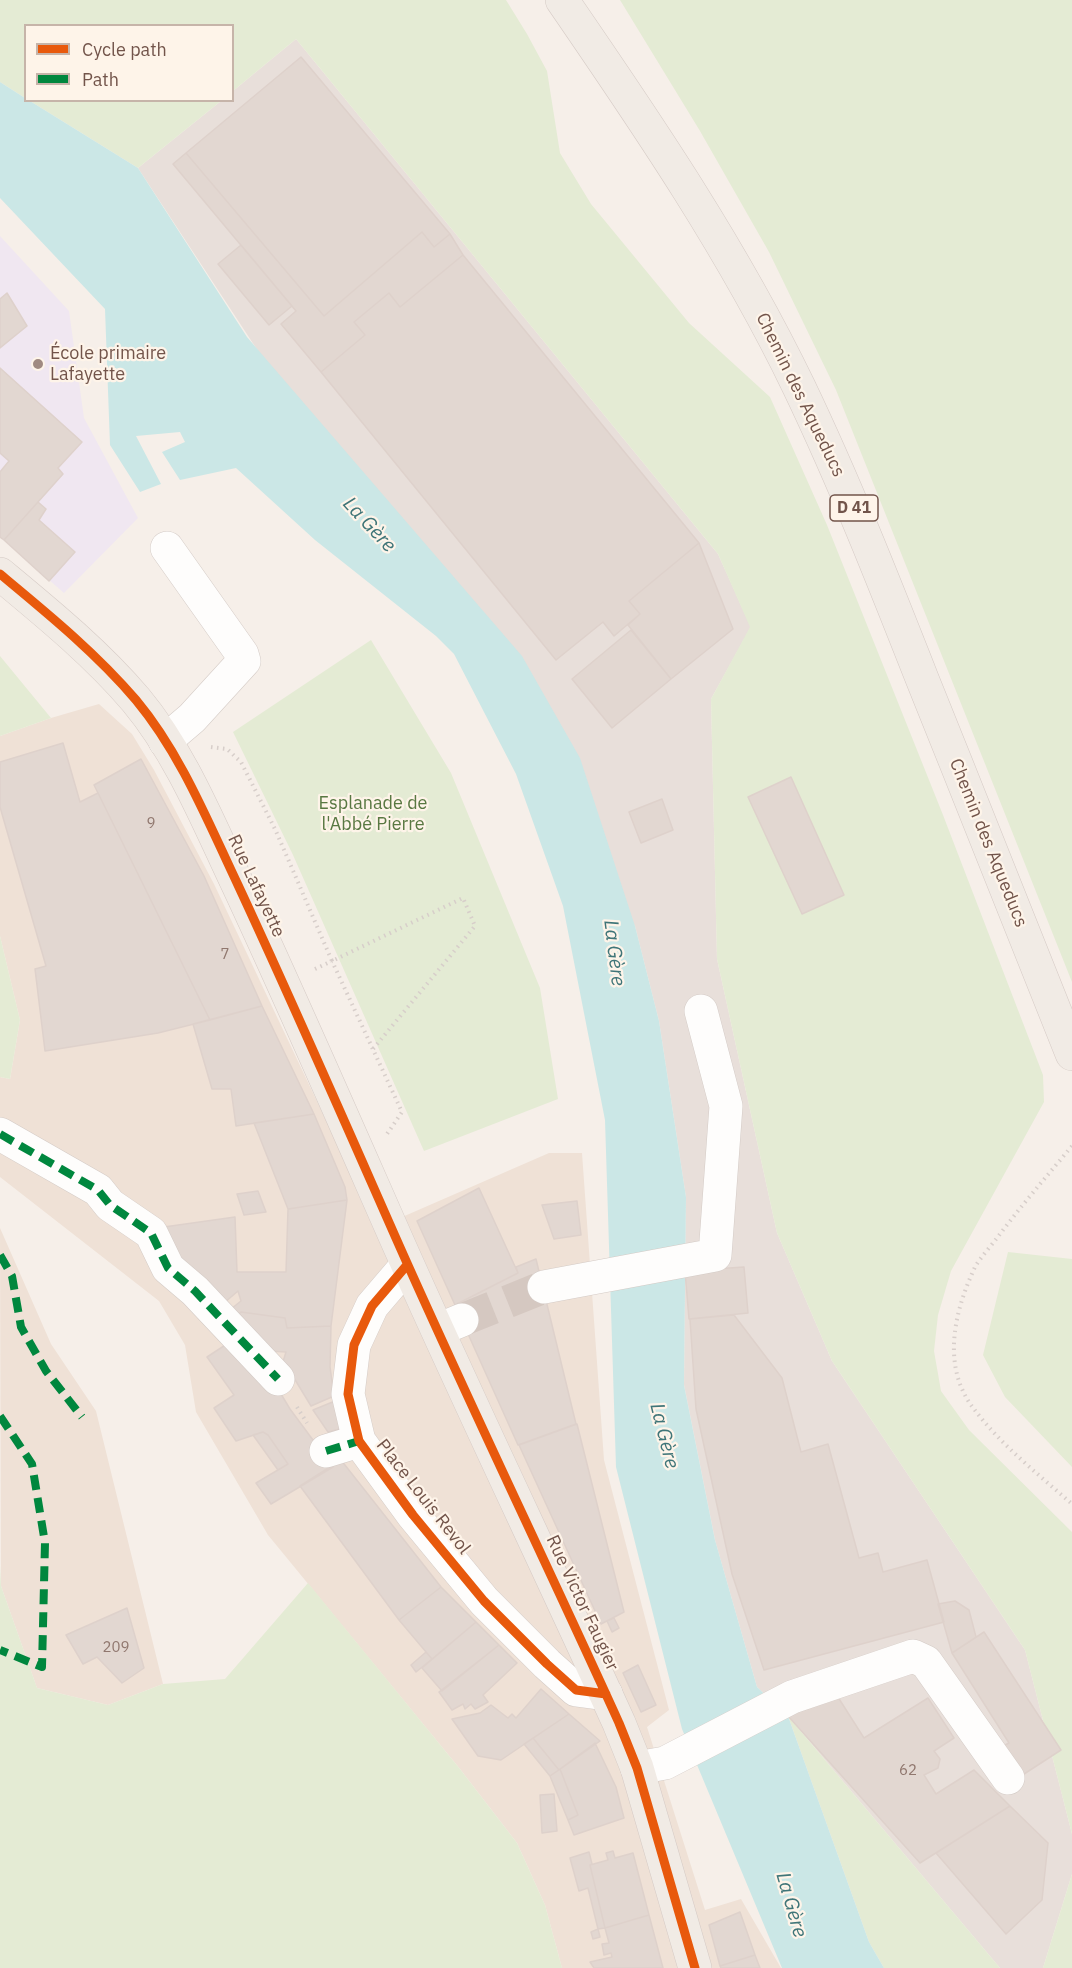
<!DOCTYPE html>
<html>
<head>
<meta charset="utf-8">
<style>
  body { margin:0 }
  #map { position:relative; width:1072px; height:1968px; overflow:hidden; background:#f6efe9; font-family:"IBM Plex Sans",sans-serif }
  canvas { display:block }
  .legend { position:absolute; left:24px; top:24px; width:210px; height:78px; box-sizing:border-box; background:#fef4e9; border:2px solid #c6b4a9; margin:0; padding:8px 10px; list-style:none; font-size:18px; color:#72544a }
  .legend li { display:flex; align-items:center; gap:12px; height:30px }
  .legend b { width:30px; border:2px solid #c6b4a9 }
</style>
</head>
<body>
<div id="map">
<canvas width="1072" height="1968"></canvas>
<ul class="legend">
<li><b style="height:8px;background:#e8590c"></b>Cycle path</li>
<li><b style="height:8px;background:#00873e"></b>Path</li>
</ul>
</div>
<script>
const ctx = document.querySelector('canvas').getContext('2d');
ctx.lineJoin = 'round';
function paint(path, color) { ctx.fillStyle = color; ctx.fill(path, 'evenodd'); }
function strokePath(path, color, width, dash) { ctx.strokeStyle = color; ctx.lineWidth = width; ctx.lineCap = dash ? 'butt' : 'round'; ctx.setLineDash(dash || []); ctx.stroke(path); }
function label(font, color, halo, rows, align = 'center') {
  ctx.font = font + ' "IBM Plex Sans",sans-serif'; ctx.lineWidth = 4.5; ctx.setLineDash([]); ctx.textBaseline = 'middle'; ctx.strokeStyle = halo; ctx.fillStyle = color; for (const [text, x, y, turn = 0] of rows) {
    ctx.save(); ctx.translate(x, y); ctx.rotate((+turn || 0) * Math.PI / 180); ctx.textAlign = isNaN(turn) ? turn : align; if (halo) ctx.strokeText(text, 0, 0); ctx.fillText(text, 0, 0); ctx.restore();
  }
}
paint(new Path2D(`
  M99,704L132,734L154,770L214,884L377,1228L549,1153H582L604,1460L669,1710L647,1727L705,1910L741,1899L781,1968H562L545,1905L517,1843L460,1769L268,1535L196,1412L185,1345L159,1301L0,1177V1077L10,1079L20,1020L0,936V736L51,718Z
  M0,1228L51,1344L96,1411L163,1684L108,1705L37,1688L1,1586Z`), '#efe1d6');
paint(new Path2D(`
  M296,39L718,554L751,627L711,699L717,959L777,1233L832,1361L1025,1650L1072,1834V1874L1043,1968H1000L788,1716L757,1687L715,1540L684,1385L686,1197L659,1021L635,926L138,168L221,101L232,100L233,91Z`), '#e8dfda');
paint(new Path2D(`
  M0,236L69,311L84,418L138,518L64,593L0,537Z`), '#f0e7f1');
paint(new Path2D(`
  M0,0H506L527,34L547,71L560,153L591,204L689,323L770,397L827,525L943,815L1043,1075L1044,1102L951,1271L938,1315L934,1351L941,1391L969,1430L1072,1532V1834L1025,1650L832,1361L777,1233L717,959L711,699L750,627L718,554L296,39L233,91L232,26H26L25,98L0,82Z
  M620,0H1072V982L836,390L769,252L700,131Z
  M30,101H221L138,168Z
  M371,640L451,773L540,988L558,1099L424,1151L293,855L233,732Z
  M0,656L51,718L0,736Z
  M0,936L20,1020L10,1079L0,1077Z
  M1008,1252L1072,1259V1467L1005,1397L983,1355Z
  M0,1565L1,1586L37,1688L108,1705L163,1684L225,1679L308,1583L460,1769L517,1843L545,1905L562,1968H0Z
  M788,1716L1000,1968H884L869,1942Z
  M1072,1874V1968H1043Z`), '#e4ebd4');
paint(new Path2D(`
  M0,82L25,98L26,100L30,101L138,168L247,337L522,656L580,758L635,926L659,1021L686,1197L684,1385L715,1540L757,1687L788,1716L869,1942L884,1968H782L682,1729L616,1467L605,1120L563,906L516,774L454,654L436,636L315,540L236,468L180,480L162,452L185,442L180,432L136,436L161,484L140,492L110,445L105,309L0,198Z`), '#cbe7e6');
const building = new Path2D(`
  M301,57L450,234L434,247L422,232L324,316L186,153Z
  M186,153L324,316L422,232L434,247L450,234L463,255L400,307L389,293L354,322L365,335L321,372L281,324L296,311L173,164Z
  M241,245L292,306L269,325L218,264Z
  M463,255L699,543L629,601L640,614L614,636L603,622L556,660L321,372L365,335L354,322L389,293L400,307Z
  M7,293L27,326L0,348V299Z
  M0,368L82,442L58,468L63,474L4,540L0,537V472L9,461L0,453Z
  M38,502L46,509L39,520L75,552L49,581L4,540Z
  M699,543L733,629L671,679L628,625L640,614L629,601Z
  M631,630L671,679L612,728L572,679Z
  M63,743L80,802L98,793L210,1020L158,1033L45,1051L35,969L46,966L0,807V762Z
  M141,759L204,876L262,1006L210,1020L98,793L94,785Z
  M791,777L844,895L802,914L748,797Z
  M662,799L673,830L641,843L629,812Z
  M262,1006L314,1114L236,1126L231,1089H212L193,1024Z
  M314,1114L345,1187L347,1200L288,1209L254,1123Z
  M479,1188L518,1273L455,1305L417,1221Z
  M258,1191L266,1212L244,1215L237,1194Z
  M347,1200L331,1326L287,1328L285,1318L241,1312L235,1318L231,1309L241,1301L238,1291L224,1303L181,1261L164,1227L235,1217L237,1272H286L288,1209Z
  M577,1201L581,1235L554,1239L542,1205Z
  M536,1259L576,1424L518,1445L455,1305L518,1273L516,1267Z
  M744,1267L748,1313L689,1319L685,1271Z
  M241,1312L285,1318L287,1328L331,1326L330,1367L334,1396L311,1406L294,1378L282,1365L286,1352L269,1351L235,1318Z
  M734,1315L782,1378L801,1452L828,1444L859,1558L878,1553L883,1572L927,1560L944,1622L764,1670L732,1574L696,1409L690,1319Z
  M233,1340L272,1379L290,1409L333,1467L271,1504L256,1483L288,1464L268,1435L263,1432L236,1441L214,1408L234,1395L207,1357Z
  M335,1401L340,1429L328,1432L313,1410Z
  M577,1424L624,1612L601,1624L519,1445Z
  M263,1432L268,1435L288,1464L278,1470L253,1435Z
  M341,1460L441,1587L399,1620L300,1486Z
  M441,1587L476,1622L432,1659L399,1620Z
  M955,1601L969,1610L976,1637L952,1653L938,1604Z
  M127,1608L144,1668L122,1683L97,1657L83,1664L66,1635Z
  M614,1618L619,1628L612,1632L607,1621Z
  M476,1622L499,1645L442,1691L422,1668Z
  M984,1632L1061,1750L1021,1776L1003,1746L1009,1743L952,1653Z
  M499,1645L517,1663L483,1695L488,1702L475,1709L471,1704L465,1709L463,1704L452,1710L439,1692Z
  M426,1652L432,1659L416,1672L411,1665Z
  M638,1665L656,1705L641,1712L623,1673Z
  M541,1689L569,1714L501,1760L478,1756L452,1719L480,1713L491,1705L508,1718L512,1714L516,1718Z
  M836,1694L864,1738L928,1698L954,1738L934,1751L940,1759L938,1768L924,1775L936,1794L974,1770L1010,1806L920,1863L788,1716Z
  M569,1714L600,1741L559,1770L533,1738Z
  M533,1738L559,1770L550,1776L524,1744Z
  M595,1743L616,1787L624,1818L574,1835L568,1820L578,1815L560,1769Z
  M560,1769L578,1815L568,1820L550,1776Z
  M554,1794L557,1831L542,1833L540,1795Z
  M1010,1806L1048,1843L1042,1900L1006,1934L936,1853Z
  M613,1851L615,1858L633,1853L649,1915L605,1928L590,1865L608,1860L606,1853Z
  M589,1852L592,1864L590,1865L605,1928L598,1929L588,1888L579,1891L570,1858Z
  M740,1912L755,1955L720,1966L709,1925Z
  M649,1915L663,1968H594L590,1962L612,1957L611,1953L604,1955L602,1944L609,1943L605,1928Z
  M598,1929L600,1937L593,1939L591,1932Z
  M755,1955L760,1968H721L720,1966Z`);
paint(building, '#e2d7d1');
strokePath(building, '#ded1cb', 1.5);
strokePath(new Path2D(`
  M462,1320L544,1287`), '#d5c8c1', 33, [33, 16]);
const minor = new Path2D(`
  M165,741L192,718L244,661L242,654L167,548
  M0,1134L98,1190L110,1205L151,1233L168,1268L195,1291L278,1379
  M407,1265L372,1306L354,1345L348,1394L359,1441L413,1515L484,1601L547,1664L576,1690L606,1694
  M544,1287L715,1255L726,1106L701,1011
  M438,1330L462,1320
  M326,1451L359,1441
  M637,1768L665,1763L792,1697L913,1656L926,1662L1008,1778`);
const major = new Path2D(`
  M562,0C648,125 733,250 799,387C845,483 884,582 923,681C973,805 1022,929 1072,1054
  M0,574C47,613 96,653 136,700C181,754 208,822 238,885C292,1001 343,1118 395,1236C467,1399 545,1560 619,1723L637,1768L695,1968`);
strokePath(minor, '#d4cbc6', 34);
strokePath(major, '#d5cac5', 34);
strokePath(new Path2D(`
  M211,747L227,749L241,762L275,829L332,961L463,898L475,926L373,1049
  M315,969L332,961L402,1112L387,1134
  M1072,1146C1046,1177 1021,1206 997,1238C990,1247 981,1257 975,1267C954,1312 941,1367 974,1409C1001,1445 1038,1474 1072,1504
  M297,1407L307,1423`), '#d7ceca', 4, [1.5, 4.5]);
strokePath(minor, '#fefdfc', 33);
strokePath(major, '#f1ebe5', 33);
strokePath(new Path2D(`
  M0,1134L98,1190L110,1205L151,1233L168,1268L195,1291L278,1379
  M0,1255L12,1276L21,1327L46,1371L82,1417
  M0,1416L32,1464L45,1543L42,1667L0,1650
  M326,1451L359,1441`), '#00873e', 8, [15, 8]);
strokePath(new Path2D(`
  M0,574C47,613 96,653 136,700C181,754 208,822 238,885C292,1001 343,1118 395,1236C467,1399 545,1560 619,1723L637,1768L695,1968
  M407,1265L372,1306L354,1345L348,1394L359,1441L413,1515L484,1601L547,1664L576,1690L606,1694`), '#e8590c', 9);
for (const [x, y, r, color] of [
  [38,364,6,"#a08a82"]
]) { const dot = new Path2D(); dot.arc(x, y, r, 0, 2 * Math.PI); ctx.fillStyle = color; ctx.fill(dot); strokePath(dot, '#fef4e9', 2); }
label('15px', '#90776e', null, [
  ["9",151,824],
  ["7",225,955],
  ["209",116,1648],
  ["62",908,1771]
]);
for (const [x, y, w] of [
  [854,508,48]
]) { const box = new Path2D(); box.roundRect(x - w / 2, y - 13, w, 26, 4.5); ctx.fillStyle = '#fef4e9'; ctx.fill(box); strokePath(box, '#72544a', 1.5); }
label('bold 16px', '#72544a', null, [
  ["D 41",854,508]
]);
label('18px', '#72544a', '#fef4e9', [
  ["École primaire",50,354],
  ["Lafayette",50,375]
], 'left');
label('18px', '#72544a', '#fef4e9', [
  ["Chemin des Aqueducs",800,395,64],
  ["Chemin des Aqueducs",988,843,68],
  ["Rue Lafayette",256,886,65],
  ["Place Louis Revol",423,1497,52],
  ["Rue Victor Faugier",582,1603,65]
]);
label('18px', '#597842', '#fef4e9', [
  ["Esplanade de",373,804],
  ["l'Abbé Pierre",373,825]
]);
label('italic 20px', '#3f7578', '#fef4e9', [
  ["La Gère",369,525,47],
  ["La Gère",614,953,83],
  ["La Gère",664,1436,76],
  ["La Gère",791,1905,74]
]);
</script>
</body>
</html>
